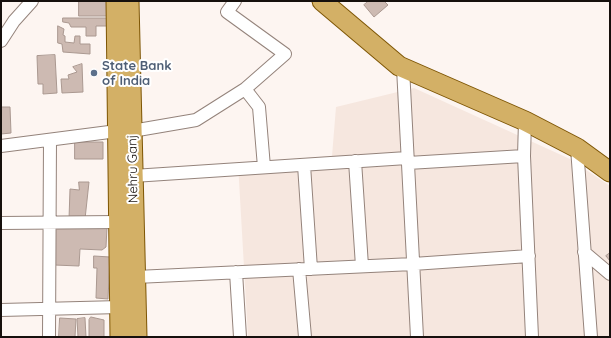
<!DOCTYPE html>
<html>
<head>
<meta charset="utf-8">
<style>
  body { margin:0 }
  #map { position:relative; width:611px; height:338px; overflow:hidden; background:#fdf5f1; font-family:Quicksand,sans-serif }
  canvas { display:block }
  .frame { position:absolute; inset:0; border:2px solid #16100d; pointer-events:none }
</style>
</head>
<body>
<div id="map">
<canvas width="611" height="338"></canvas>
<div class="frame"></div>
</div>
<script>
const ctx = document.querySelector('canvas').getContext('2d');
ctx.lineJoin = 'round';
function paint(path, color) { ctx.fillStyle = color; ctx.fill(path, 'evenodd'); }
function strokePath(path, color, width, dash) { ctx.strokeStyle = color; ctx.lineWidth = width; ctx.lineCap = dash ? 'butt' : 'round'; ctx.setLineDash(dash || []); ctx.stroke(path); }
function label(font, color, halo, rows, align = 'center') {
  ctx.font = font + ' Quicksand,sans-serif'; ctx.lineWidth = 4; ctx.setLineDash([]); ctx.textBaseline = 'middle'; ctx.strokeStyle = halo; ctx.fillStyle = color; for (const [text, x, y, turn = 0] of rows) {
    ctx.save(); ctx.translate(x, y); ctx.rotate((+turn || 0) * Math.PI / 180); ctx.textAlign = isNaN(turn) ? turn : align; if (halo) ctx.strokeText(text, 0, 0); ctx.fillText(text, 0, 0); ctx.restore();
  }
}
paint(new Path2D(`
  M414,88L570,159L610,186V337H248L238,163L332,156L336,107Z`), '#f6e7df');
const building = new Path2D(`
  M79,1H109L108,16H79Z
  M369,1H384L388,5L374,17L364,5Z
  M63,18H113V26H96V36H86V27H71L69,23L63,22Z
  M58,26L64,29L63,35L65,36V42L74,43L75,36H80V44H90V54L63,52L62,44L58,43Z
  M55,55L57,93L43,94V84H38L37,56Z
  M82,64L83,92L62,93L61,79H69L68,75L77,72L73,67Z
  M1,107H10L11,133L1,134Z
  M75,142H103V159H75Z
  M79,182H89L85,219H69L70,189L79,190Z
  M56,225L107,227L106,247L102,250L80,249L79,266L54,265Z
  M610,253V261L606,256Z
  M94,256L110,257L108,299L96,298L97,268H94Z
  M91,317L104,320V337H89V320Z
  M60,318L76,319L75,337H59Z
  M85,318L86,337H78L77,319Z`);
paint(building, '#cdbab2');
strokePath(building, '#aa9890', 1);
const street = new Path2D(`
  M1,41L14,21L32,1
  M403,68L417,337
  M245,89L259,107L264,167
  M525,121L524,156L532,337
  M132,131L196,120L245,89L285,54L227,12L235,1
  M1,146L117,131
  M577,148L591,337
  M355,161L362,266
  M408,163L524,156
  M304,165L311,269
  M133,176L407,158
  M1,223L118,222
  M584,252L610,274
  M299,269L305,337
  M236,272L240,337
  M136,277L413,264L529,256
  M1,310L120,307
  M49,337L50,140`);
const primary = new Path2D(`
  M116,1L120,337
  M129,1L137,337
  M322,1L399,66L525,121L577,148L610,172`);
strokePath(street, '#94837b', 14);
strokePath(primary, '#7e5605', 21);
strokePath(street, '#fff', 12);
strokePath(primary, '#d3b066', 19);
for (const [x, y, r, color] of [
  [94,73,4,"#5c6f8a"]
]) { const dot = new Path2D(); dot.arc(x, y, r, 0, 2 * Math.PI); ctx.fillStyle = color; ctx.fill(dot); strokePath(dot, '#fff', 1.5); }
label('bold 13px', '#4e5e75', '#fff', [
  ["State Bank",102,66],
  ["of India",102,81]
], 'left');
label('13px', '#16100d', '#fff', [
  ["Nehru Ganj",133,169,-91]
]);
</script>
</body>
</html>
